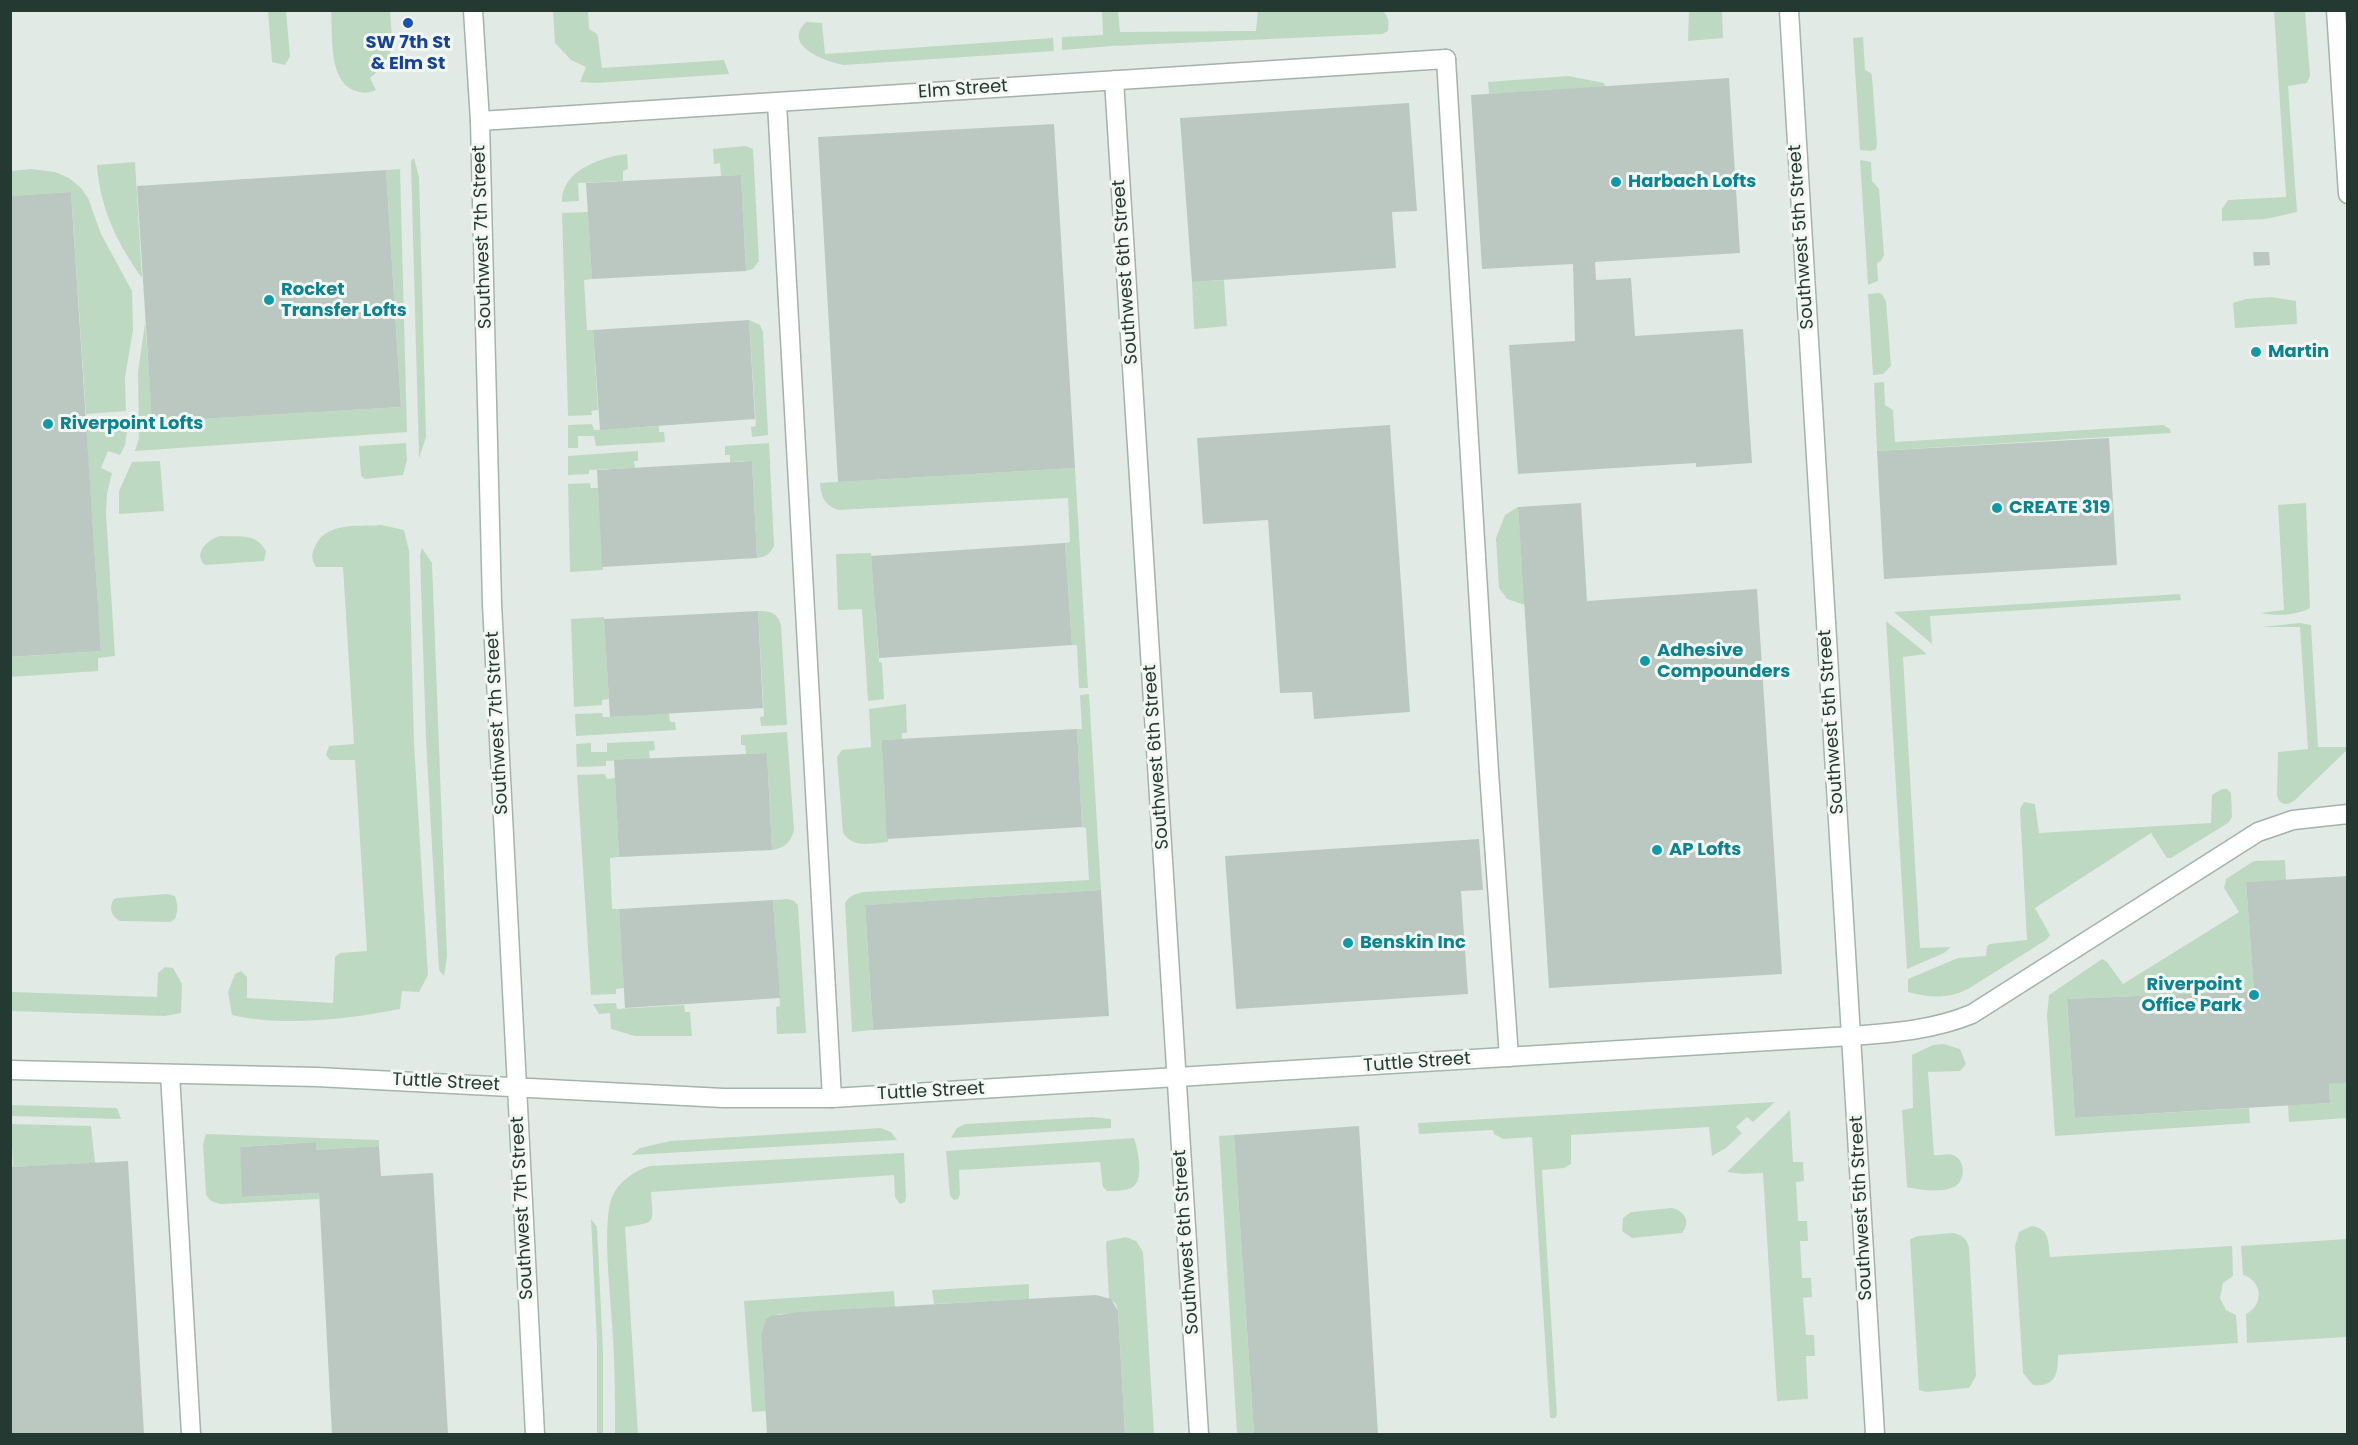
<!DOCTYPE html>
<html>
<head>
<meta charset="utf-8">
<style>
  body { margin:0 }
  #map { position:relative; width:2358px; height:1445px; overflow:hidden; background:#e2eae6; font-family:Poppins,sans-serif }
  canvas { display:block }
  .frame { position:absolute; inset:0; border:12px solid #243931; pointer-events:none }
</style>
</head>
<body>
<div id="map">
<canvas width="2358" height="1445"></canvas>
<div class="frame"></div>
</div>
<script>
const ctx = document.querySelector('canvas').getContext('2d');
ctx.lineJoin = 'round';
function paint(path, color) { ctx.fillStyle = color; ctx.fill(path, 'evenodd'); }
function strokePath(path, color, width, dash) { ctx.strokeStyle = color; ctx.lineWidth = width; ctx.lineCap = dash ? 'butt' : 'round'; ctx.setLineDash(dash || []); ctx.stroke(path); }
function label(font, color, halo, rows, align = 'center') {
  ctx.font = font + ' Poppins,sans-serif'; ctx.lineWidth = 6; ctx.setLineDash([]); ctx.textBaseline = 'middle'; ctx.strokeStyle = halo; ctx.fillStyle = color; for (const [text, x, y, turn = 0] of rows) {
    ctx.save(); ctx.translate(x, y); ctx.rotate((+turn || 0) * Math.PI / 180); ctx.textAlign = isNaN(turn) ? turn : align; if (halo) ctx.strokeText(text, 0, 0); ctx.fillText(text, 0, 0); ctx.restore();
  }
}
paint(new Path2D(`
  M1102,10L1118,11L1120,32L1256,31L1258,10L1383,11C1389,17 1389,22 1388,31L1382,34L1112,46L1062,50V37L1103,35Z
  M268,11H286L290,56L285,65L272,62Z
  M331,11H390C392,43 398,56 370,78L376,90C368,94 362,93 353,90C328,79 333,34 331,11Z
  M553,11H588L589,29L597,34L598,38L602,68L724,60L729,74L596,83L580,82L586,67L571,60L555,43Z
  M1689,11H1722L1723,38L1688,41Z
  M2274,11H2305L2310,76L2307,83L2288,86L2297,212L2266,219L2222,221V209L2228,200L2286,197Z
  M806,22L822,23L825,54L1053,38L1054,51L844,65C827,62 781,46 806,22Z
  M1863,37L1865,70L1871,73L1872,77L1877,143L1876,149L1871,151L1860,150L1853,38Z
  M1568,76L1604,83L1605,87L1489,94L1488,82Z
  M746,146L753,149L759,261L753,269L746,271L741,175L721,176L720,163L714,164L713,149Z
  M627,154L628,169L623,171V181L578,183L579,201L562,202C561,170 602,157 627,154Z
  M414,158L419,177L426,437L419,458L411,161Z
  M1860,160L1871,162L1872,181L1879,189L1884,255L1881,261L1877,263L1878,281L1868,285Z
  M135,162L142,278C117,243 100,208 97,165Z
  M32,169L55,172L69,178L81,188L88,198L101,234L132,291L133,330L125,377L126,411L86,414L71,192L11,196V171Z
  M400,169L407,432L135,451L139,438L138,372L145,323L153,422L401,407L386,170Z
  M588,212L592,279L584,280L587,330H593L598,410L591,411L592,415L568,416L562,213Z
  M1224,280L1227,326L1194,329L1192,282Z
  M1878,293L1882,294L1886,301L1891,366L1883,374L1873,375L1868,294Z
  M2271,297L2296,301L2297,324L2235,328L2233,303L2246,299Z
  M749,320L760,325L763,332L768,435L752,437L751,427L756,426Z
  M1884,382L1885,405L1893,410L1895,442L2163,425L2170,429L2171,433L1877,451L1874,383Z
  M592,424L594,430L659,426V432H664L665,442L596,446L594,436H578V448H568V425Z
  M128,425L125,445L120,455L108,451L101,468L112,473L107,494L106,514L115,656L98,658V671L11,677V657L101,651L86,427Z
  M406,443L407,460L403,475L365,479L361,476L359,446Z
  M769,443L774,546C770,554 766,557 757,558L752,461L730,462V455H725V446Z
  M638,451V461H634L635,468L589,470V474L568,475V456Z
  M160,461L164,511L119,514V491L132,462Z
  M1075,468L1088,688H1079L1077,645H1072L1065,543L1070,542L1068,498L838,510C825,505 821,498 820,483Z
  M590,483L591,488H598L603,570L570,572L568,484Z
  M2306,503L2310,608C2295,616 2276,616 2260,613L2284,610L2278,505Z
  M1518,507L1525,605L1507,599L1499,588L1496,538L1505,515Z
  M381,525L404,530L409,551L414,744L428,975L419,992L402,991L400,1009C350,1019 281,1027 232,1015L228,992L235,974L241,971L247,977V998L333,1003L335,957L340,953L367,951L355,760H330L326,755L329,746L354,744L343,567H316C312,561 311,555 314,549C324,521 357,527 381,525Z
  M221,536C241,537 256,533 266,551L264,561L205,565C192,553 209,538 221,536Z
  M422,548L432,563L447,956L444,976L439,970L426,740L420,555Z
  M871,553L879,662L882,663L884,699L868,701L862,609L838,610L836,554Z
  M2180,594L2181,600L1930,616L1932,644L1894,612Z
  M758,611C770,611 777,612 781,625L787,725L761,726L760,717L764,716Z
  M604,617L609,699L602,700V705L574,707L571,619Z
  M1886,621L1927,654L1903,657L1920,948L1951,947L1944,953L1907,969Z
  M2300,623L2311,625L2318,747H2346L2347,750L2295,800C2288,805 2283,806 2278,799L2277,794L2278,752L2308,749L2300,627H2261Z
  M1089,694L1101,890L865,905L873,1030L852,1032L845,903C850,895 855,894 864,892L1089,880L1086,828L1082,827L1077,729H1082L1080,695Z
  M906,704L907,733H902V739L883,740L888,842C870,843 854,849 843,833L837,757L842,750L871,747L869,709Z
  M602,713L603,717H610L669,713L670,722H675L676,730L576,736L575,714Z
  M787,732L794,830C791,842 785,848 772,850L767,753L746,754L745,745H741V735Z
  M654,741L655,750L649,751L650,759L606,761V766L577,767L576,744L591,743V752H607V743Z
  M605,774L607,779L615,778L619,857L610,858L612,909H619L624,988L616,989V994L591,995L577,775Z
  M2222,789H2227L2231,793L2232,817L2228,823L2171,858H2167L2151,833L2035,908L2050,935L2046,940L1968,989C1948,999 1930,998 1908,992V979L1958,958L1986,956L1987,946L1990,944L2027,940L2020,809L2024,802L2035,804L2039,833L2211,823L2212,795Z
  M2285,860L2286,880L2246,882L2254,991L2067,999L2075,1118L2249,1108L2250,1123L2055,1136L2047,1015L2049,995L2102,959L2107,962L2123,984L2239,912L2224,888L2226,879L2254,861Z
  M167,894L175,896C178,904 178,912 175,919L170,922L120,921C111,916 109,909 113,900L117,898Z
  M788,899L794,901L798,905L806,1033L777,1034L776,1007L780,1006L773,900Z
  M165,967L173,968L182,984L181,1013L165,1016L11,1011V992L157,997L158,973Z
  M616,1003L617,1009L684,1005L685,1012H690L692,1036H635L611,1029L610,1013L599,1014L593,1004Z
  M1944,1044L1960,1049L1966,1064L1960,1071L1928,1072L1934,1155C1939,1156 1948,1153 1953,1155C1966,1160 1966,1181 1954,1187C1942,1193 1920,1190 1907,1187L1902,1110L1913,1108L1912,1055L1933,1045Z
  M2347,1083V1118L2289,1122L2288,1105L2330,1103L2329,1084Z
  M1775,1102L1753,1122L1747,1117L1736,1127L1742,1133L1726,1148L1712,1156L1709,1127L1571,1135V1164L1564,1168L1542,1170L1557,1415L1555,1418H1550L1532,1137L1503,1139L1494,1134L1493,1130L1419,1134L1418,1123Z
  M11,1105L117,1108L121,1119L11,1116Z
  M1790,1110L1793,1162H1803L1804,1181L1796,1182L1798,1221H1807L1808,1241H1800L1802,1278H1811L1812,1297L1803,1298L1806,1335H1814L1815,1356H1806L1808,1399L1777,1401L1763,1173L1743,1174L1727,1172Z
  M1093,1117L1111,1119V1128L951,1138L957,1128L965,1124Z
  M11,1124L91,1126L95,1163L13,1167Z
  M881,1128L891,1132L897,1140L631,1155L640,1148L670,1141Z
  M206,1134L379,1140V1146L316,1150L315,1142L240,1147L243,1197L319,1193V1199L220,1204L211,1201L206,1195L203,1144Z
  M1234,1135L1254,1434H1237L1219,1136Z
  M1134,1138C1138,1149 1145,1183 1131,1188C1124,1191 1114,1191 1107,1191L1103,1187L1100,1162L959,1170L960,1194L958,1199L954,1200L950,1196L946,1151Z
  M904,1153L906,1196L905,1202L900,1204L895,1197L894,1175L651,1192C653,1225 657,1222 625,1227L638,1434H615C615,1402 615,1370 613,1338C612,1305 601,1225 612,1197C619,1181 634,1171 650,1166Z
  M1672,1208C1685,1211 1691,1222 1682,1233L1632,1238L1622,1231L1623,1218L1631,1212Z
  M591,1219L597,1227L603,1351V1434H597V1342Z
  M2032,1226C2050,1229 2048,1242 2050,1257L2232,1246L2233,1276L2223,1283L2220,1298L2226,1310L2236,1315L2238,1343L2058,1355C2058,1374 2056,1387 2033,1385L2023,1373L2015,1246L2019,1232Z
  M1953,1233C1962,1235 1966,1238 1969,1247L1976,1376L1969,1388L1926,1392L1919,1390L1910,1239L1918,1236Z
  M1126,1237L1136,1241L1143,1252L1154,1434H1125L1118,1311L1116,1304L1109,1298L1106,1244L1107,1241Z
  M2347,1239V1337L2247,1343L2246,1314C2264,1305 2263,1281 2243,1275L2241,1246Z
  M1029,1284V1299L934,1304L932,1290Z
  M894,1291L895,1307L779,1314L766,1320L761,1334L766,1411L752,1412L744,1301Z`), '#bed9c2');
paint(new Path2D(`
  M1729,78L1740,253L1595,262L1596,280L1631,278L1635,336L1743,329L1752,463L1696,467V463L1518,474L1509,345L1575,341L1573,264L1482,269L1471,95Z
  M1409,103L1417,211L1392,212L1396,268L1192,282L1180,118Z
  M1054,124L1075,468L838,482L818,137Z
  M386,170L401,407L152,422L137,186Z
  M741,175L746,271L592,279L586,183Z
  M71,192L101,651L10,657V196Z
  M2253,252H2269L2270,265L2254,266Z
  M749,320L755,419L600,430L593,330Z
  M1390,425L1410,712L1314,719L1312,692L1280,693L1268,520L1203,524L1197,438Z
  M2109,438L2117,565L1884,579L1877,451Z
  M752,461L757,558L602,567L597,470Z
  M1581,503L1587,601L1757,589L1782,974L1549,988L1518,507Z
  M1065,543L1072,645L879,658L871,556Z
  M758,611L763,708L610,717L604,619Z
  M1077,729L1082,827L887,839L882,740Z
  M767,753L772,850L619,857L614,760Z
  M1479,839L1483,890L1461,891L1468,994L1236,1009L1225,856Z
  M2348,876V1083L2329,1084L2330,1103L2075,1118L2067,999L2254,991L2246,882Z
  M1101,890L1109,1016L873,1030L865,905Z
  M773,900L780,998L625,1008L619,909Z
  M1359,1126L1378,1434H1254L1234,1135Z
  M316,1142V1150L379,1146L381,1176L433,1173L448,1434H332L319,1193L242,1197L240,1147Z
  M128,1161L144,1434H10V1167Z
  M1096,1295L1111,1299L1118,1311L1125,1434H767L761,1334L766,1319L771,1316L799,1312Z`), '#bbc8c1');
const lane = new Path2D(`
  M2336,10L2348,194
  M1446,59L1489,772L1509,1057
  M777,103L832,1098
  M1851,1036C1893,1033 1933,1030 1972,1014L2258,832L2293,820L2348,814
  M170,1074L191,1434`);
const street = new Path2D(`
  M1114,80L1199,1434
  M480,121L1446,59
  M1851,1036L1875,1434`);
const secondary = new Path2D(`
  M473,10L480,121L492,604L535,1434
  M10,1070L317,1077L723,1098H832L1851,1036L1789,10`);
strokePath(lane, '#a5b1ac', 21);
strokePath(street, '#a5b1ac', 21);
strokePath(secondary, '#a2b5ac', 21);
strokePath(lane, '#fff', 18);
strokePath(street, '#fff', 18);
strokePath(secondary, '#fff', 18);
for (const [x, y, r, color] of [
  [408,23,6,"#1a4fb4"],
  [1616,182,6,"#0f9aa8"],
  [269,300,6,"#0f9aa8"],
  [2256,352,6,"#0f9aa8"],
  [48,424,6,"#0f9aa8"],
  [1997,508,6,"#0f9aa8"],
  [1645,661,6,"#0f9aa8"],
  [1657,850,6,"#0f9aa8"],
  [1348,943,6,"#0f9aa8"],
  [2254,995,6,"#0f9aa8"]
]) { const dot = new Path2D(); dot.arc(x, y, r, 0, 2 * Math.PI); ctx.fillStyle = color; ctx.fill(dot); strokePath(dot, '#f2f7f4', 2); }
label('bold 18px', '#164399', '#f2f7f4', [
  ["SW 7th St",408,43],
  ["& Elm St",408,64]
]);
label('18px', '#243931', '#f2f7f4', [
  ["Elm Street",963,90,-4],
  ["Southwest 7th Street",483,237,-92],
  ["Southwest 5th Street",1802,237,-94],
  ["Southwest 6th Street",1126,272,-94],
  ["Southwest 5th Street",1832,722,-94],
  ["Southwest 7th Street",498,723,-93],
  ["Southwest 6th Street",1157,757,-94],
  ["Tuttle Street",1417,1063,-4],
  ["Tuttle Street",446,1083,3],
  ["Tuttle Street",931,1092,-3],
  ["Southwest 7th Street",523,1208,-93],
  ["Southwest 5th Street",1862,1208,-93],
  ["Southwest 6th Street",1187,1242,-94]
]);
label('bold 18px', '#0d838f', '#f2f7f4', [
  ["Harbach Lofts",1628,182],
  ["Rocket",281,290],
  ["Transfer Lofts",281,311],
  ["Martin",2268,352],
  ["Riverpoint Lofts",60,424],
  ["CREATE 319",2009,508],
  ["Adhesive",1657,651],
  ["Compounders",1657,672],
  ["AP Lofts",1669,850],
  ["Benskin Inc",1360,943],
  ["Riverpoint",2242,985,"right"],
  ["Office Park",2242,1006,"right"]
], 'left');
</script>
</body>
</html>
